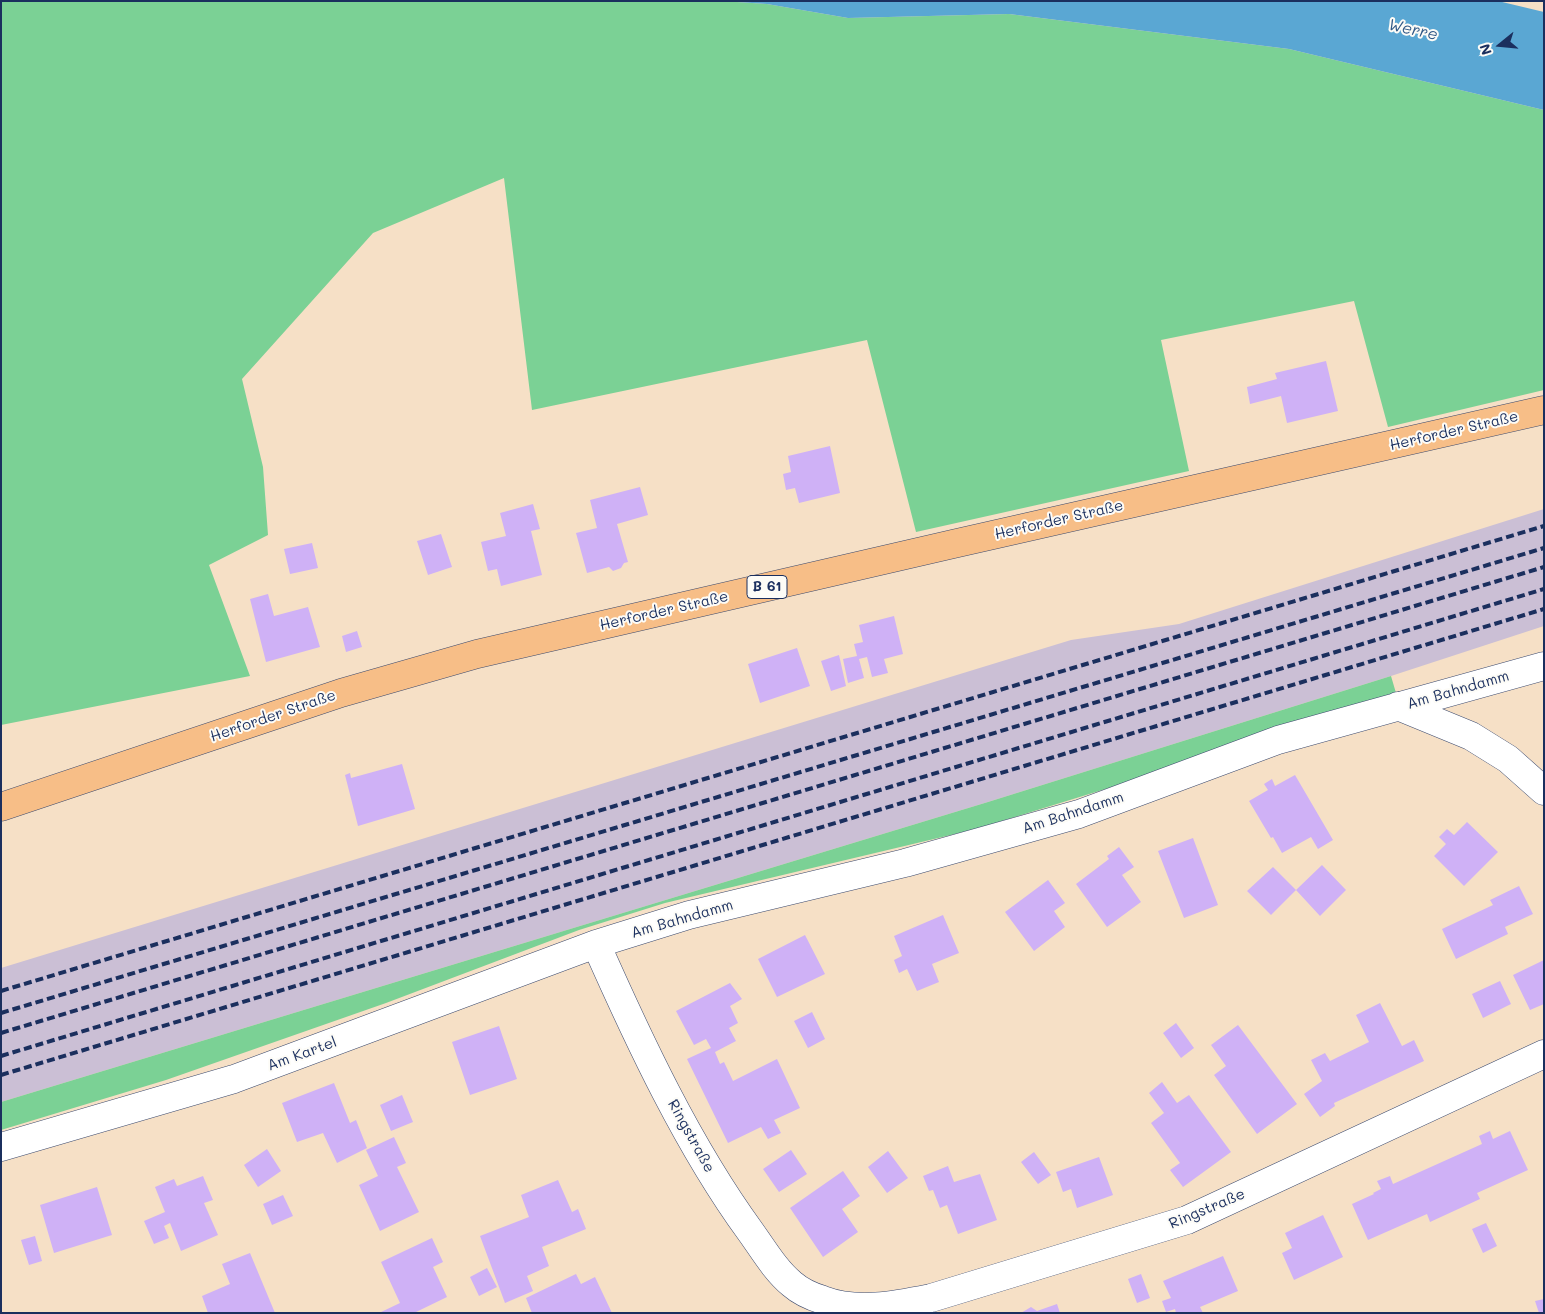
<!DOCTYPE html>
<html>
<head>
<meta charset="utf-8">
<style>
  body { margin:0 }
  #map { position:relative; width:1545px; height:1314px; overflow:hidden; background:#f6e0c6; font-family:Mali,sans-serif }
  canvas { display:block }
  .frame { position:absolute; inset:0; border:2px solid #1b2f5e; pointer-events:none }
  .north { position:absolute; left:1475px; top:20px; width:50px; height:50px; -webkit-text-stroke:4px #fdfcf7; paint-order:stroke; rotate:253deg; font-size:14px; font-weight:700; line-height:20px; text-align:center; color:#1b2f5e }
  .north::after { content:''; display:block; margin:auto; width:18px; height:22px; background:#1b2f5e; clip-path:polygon(50% 0,100% 100%,50% 72%,0 100%) }
</style>
</head>
<body>
<div id="map">
<canvas width="1545" height="1314"></canvas>
<div class="frame"></div>
<div class="north">N</div>
</div>
<script>
const ctx = document.querySelector('canvas').getContext('2d');
ctx.lineJoin = 'round';
function paint(path, color) { ctx.fillStyle = color; ctx.fill(path, 'evenodd'); }
function strokePath(path, color, width, dash) { ctx.strokeStyle = color; ctx.lineWidth = width; ctx.lineCap = dash ? 'butt' : 'round'; ctx.setLineDash(dash || []); ctx.stroke(path); }
function label(font, color, halo, rows, align = 'center') {
  ctx.font = font + ' Mali,sans-serif'; ctx.lineWidth = 4; ctx.setLineDash([]); ctx.textBaseline = 'middle'; ctx.strokeStyle = halo; ctx.fillStyle = color; for (const [text, x, y, turn = 0] of rows) {
    ctx.save(); ctx.translate(x, y); ctx.rotate((+turn || 0) * Math.PI / 180); ctx.textAlign = isNaN(turn) ? turn : align; if (halo) ctx.strokeText(text, 0, 0); ctx.fillText(text, 0, 0); ctx.restore();
  }
}
paint(new Path2D(`
  M1544,509V626L1391,676L988,802L1,1102V968L1071,640L1179,624Z`), '#cbbfd5');
paint(new Path2D(`
  M1,1H722L767,4L848,18L1009,14L1289,49L1544,110V390L1388,427L1354,301L1161,340L1189,471L916,532L867,340L532,410L504,178L373,233L242,379L263,467L268,535L209,565L250,676L1,725Z
  M1391,676L1396,693L1269,729L1112,787L976,829L665,903L579,930L386,1003L166,1080L1,1130V1102L988,802Z`), '#7bd195');
paint(new Path2D(`
  M722,1H1498L1544,12V110L1289,49L1009,14L848,18L767,4Z`), '#5aa7d3');
paint(new Path2D(`
  M1326,361L1338,411L1287,423L1281,396L1250,404L1247,387L1277,379L1275,373Z
  M830,446L840,493L799,503L795,488L786,490L783,474L791,472L788,456Z
  M640,487L648,515L617,524L628,562L624,563L621,568L613,571L609,567L587,573L576,533L597,528L590,500Z
  M533,504L540,529L531,531L542,575L501,586L497,569L488,571L481,542L506,536L500,513Z
  M441,534L452,567L428,575L417,541Z
  M312,543L318,568L290,574L284,549Z
  M268,594L274,616L308,607L320,647L266,662L250,599Z
  M894,616L903,654L884,659L888,673L872,677L867,657L859,659L864,678L848,683L843,659L857,656L854,644L863,642L859,625Z
  M357,631L362,647L346,652L342,636Z
  M797,648L810,686L760,703L748,664Z
  M839,655L846,686L831,691L821,661Z
  M402,764L415,809L358,826L345,775L350,773L351,778Z
  M1295,775L1333,840L1318,849L1311,837L1282,853L1273,837L1271,838L1249,801L1268,790L1264,784L1272,779L1275,786Z
  M1467,822L1498,852L1464,886L1434,856L1446,844L1439,837L1447,829L1454,835Z
  M1193,838L1218,905L1184,918L1158,851Z
  M1119,847L1134,867L1122,875L1141,902L1107,927L1076,884L1109,859L1107,856Z
  M1322,865L1346,890L1320,916L1296,890L1271,915L1247,891L1273,867L1296,890Z
  M1048,880L1065,903L1054,911L1065,927L1034,951L1005,912Z
  M1519,886L1533,914L1505,927L1508,934L1456,959L1442,929L1493,905L1490,900Z
  M943,915L959,953L932,964L939,982L917,991L907,969L899,973L894,960L902,956L894,936Z
  M805,935L825,974L777,997L758,959Z
  M1544,960V1004L1530,1010L1513,975Z
  M1500,981L1511,1004L1483,1018L1472,994Z
  M730,983L742,999L730,1006L738,1023L729,1028L736,1041L715,1052L720,1064L724,1062L733,1081L777,1059L800,1108L774,1120L781,1133L768,1139L761,1127L728,1143L687,1059L711,1048L706,1039L694,1045L676,1011Z
  M1380,1003L1402,1046L1414,1040L1424,1061L1334,1103L1335,1106L1320,1117L1304,1094L1322,1081L1311,1060L1325,1053L1330,1061L1369,1042L1356,1015Z
  M812,1012L825,1039L808,1048L794,1021Z
  M1176,1023L1194,1048L1181,1058L1163,1033Z
  M1238,1025L1297,1104L1257,1134L1214,1075L1226,1066L1211,1045Z
  M499,1026L517,1079L470,1095L452,1042Z
  M1162,1082L1177,1103L1189,1095L1231,1152L1183,1187L1170,1170L1180,1163L1151,1123L1164,1113L1149,1093Z
  M334,1083L350,1123L356,1120L367,1148L337,1163L323,1133L297,1142L282,1103Z
  M402,1095L413,1122L391,1131L380,1105Z
  M1490,1131L1493,1139L1510,1131L1528,1170L1477,1193L1480,1199L1430,1222L1427,1214L1368,1240L1352,1204L1374,1194L1373,1193L1381,1189L1377,1181L1390,1176L1393,1184L1482,1144L1479,1136Z
  M394,1137L406,1163L397,1167L419,1212L380,1231L359,1185L378,1176L366,1150Z
  M267,1149L281,1171L258,1187L244,1165Z
  M791,1150L807,1174L779,1192L763,1169Z
  M888,1151L908,1178L887,1193L868,1167Z
  M1034,1152L1051,1175L1038,1184L1021,1162Z
  M1099,1157L1113,1195L1077,1208L1071,1189L1063,1192L1056,1172Z
  M948,1166L954,1182L980,1174L997,1220L958,1234L947,1205L940,1208L933,1190L929,1191L923,1176Z
  M843,1171L860,1196L842,1209L858,1232L823,1257L790,1208Z
  M203,1176L213,1200L204,1203L218,1235L181,1251L170,1223L164,1226L169,1238L154,1244L144,1221L165,1212L155,1187L174,1179L177,1186Z
  M558,1180L572,1212L578,1209L586,1229L542,1247L549,1266L527,1276L533,1291L505,1303L480,1236L529,1217L521,1195Z
  M97,1187L112,1235L54,1253L40,1205Z
  M283,1195L293,1216L272,1225L263,1204Z
  M1323,1215L1343,1257L1294,1280L1282,1253L1292,1248L1285,1233Z
  M1486,1223L1497,1246L1483,1253L1472,1229Z
  M35,1236L42,1261L29,1265L21,1240Z
  M432,1238L443,1262L433,1267L447,1297L414,1313H379L400,1303L381,1262Z
  M250,1253L275,1313H208L202,1296L230,1284L222,1264Z
  M1223,1256L1238,1291L1200,1307L1203,1313H1176L1175,1309L1166,1312L1162,1301L1171,1298L1163,1281Z
  M487,1268L497,1287L479,1296L470,1277Z
  M576,1274L581,1284L595,1277L612,1313H532L526,1298Z
  M1141,1274L1150,1298L1137,1303L1128,1279Z
  M1544,1299V1313H1539L1535,1301Z
  M1057,1304L1060,1313H1021L1031,1307L1037,1311Z`), '#cfb1f6');
const street = new Path2D(`
  M1398,706L1471,736L1508,759L1544,791
  M596,944C639,1041 688,1146 750,1231C763,1249 775,1270 792,1284C800,1291 813,1297 823,1300C857,1313 896,1305 931,1298L1187,1220L1544,1054
  M1,1147L234,1079L596,944L689,915L905,863L1079,814L1278,740L1544,666`);
const primary = new Path2D(`
  M1,807L341,693L477,654L953,544L1544,410`);
strokePath(street, '#3c4a6e', 29);
strokePath(primary, '#3c4a6e', 29);
strokePath(street, '#fff', 28);
strokePath(primary, '#f7be87', 28);
strokePath(new Path2D(`
  M1,991L1544,526
  M1,1013L1544,548
  M1,1033L1544,567
  M1,1056L1544,589
  M1,1075L1544,609`), '#1b2f5e', 4, [8, 4]);
for (const [x, y, w] of [
  [767,587,40]
]) { const box = new Path2D(); box.roundRect(x - w / 2, y - 11.5, w, 23, 4); ctx.fillStyle = '#fdfcf7'; ctx.fill(box); strokePath(box, '#1b2f5e', 1); }
label('bold 14px', '#1b2f5e', null, [
  ["B 61",767,587]
]);
label('15px', '#1b2f5e', '#fdfcf7', [
  ["Herforder Straße",1454,431,-13],
  ["Herforder Straße",1059,520,-13],
  ["Herforder Straße",664,611,-13],
  ["Am Bahndamm",1458,690,-16],
  ["Herforder Straße",273,716,-19],
  ["Am Bahndamm",1073,813,-18],
  ["Am Bahndamm",682,919,-16],
  ["Am Kartel",302,1054,-20],
  ["Ringstraße",691,1136,61],
  ["Ringstraße",1207,1209,-23]
]);
label('italic 16px', '#315987', '#fdfcf7', [
  ["Werre",1413,30,12]
]);
</script>
</body>
</html>
